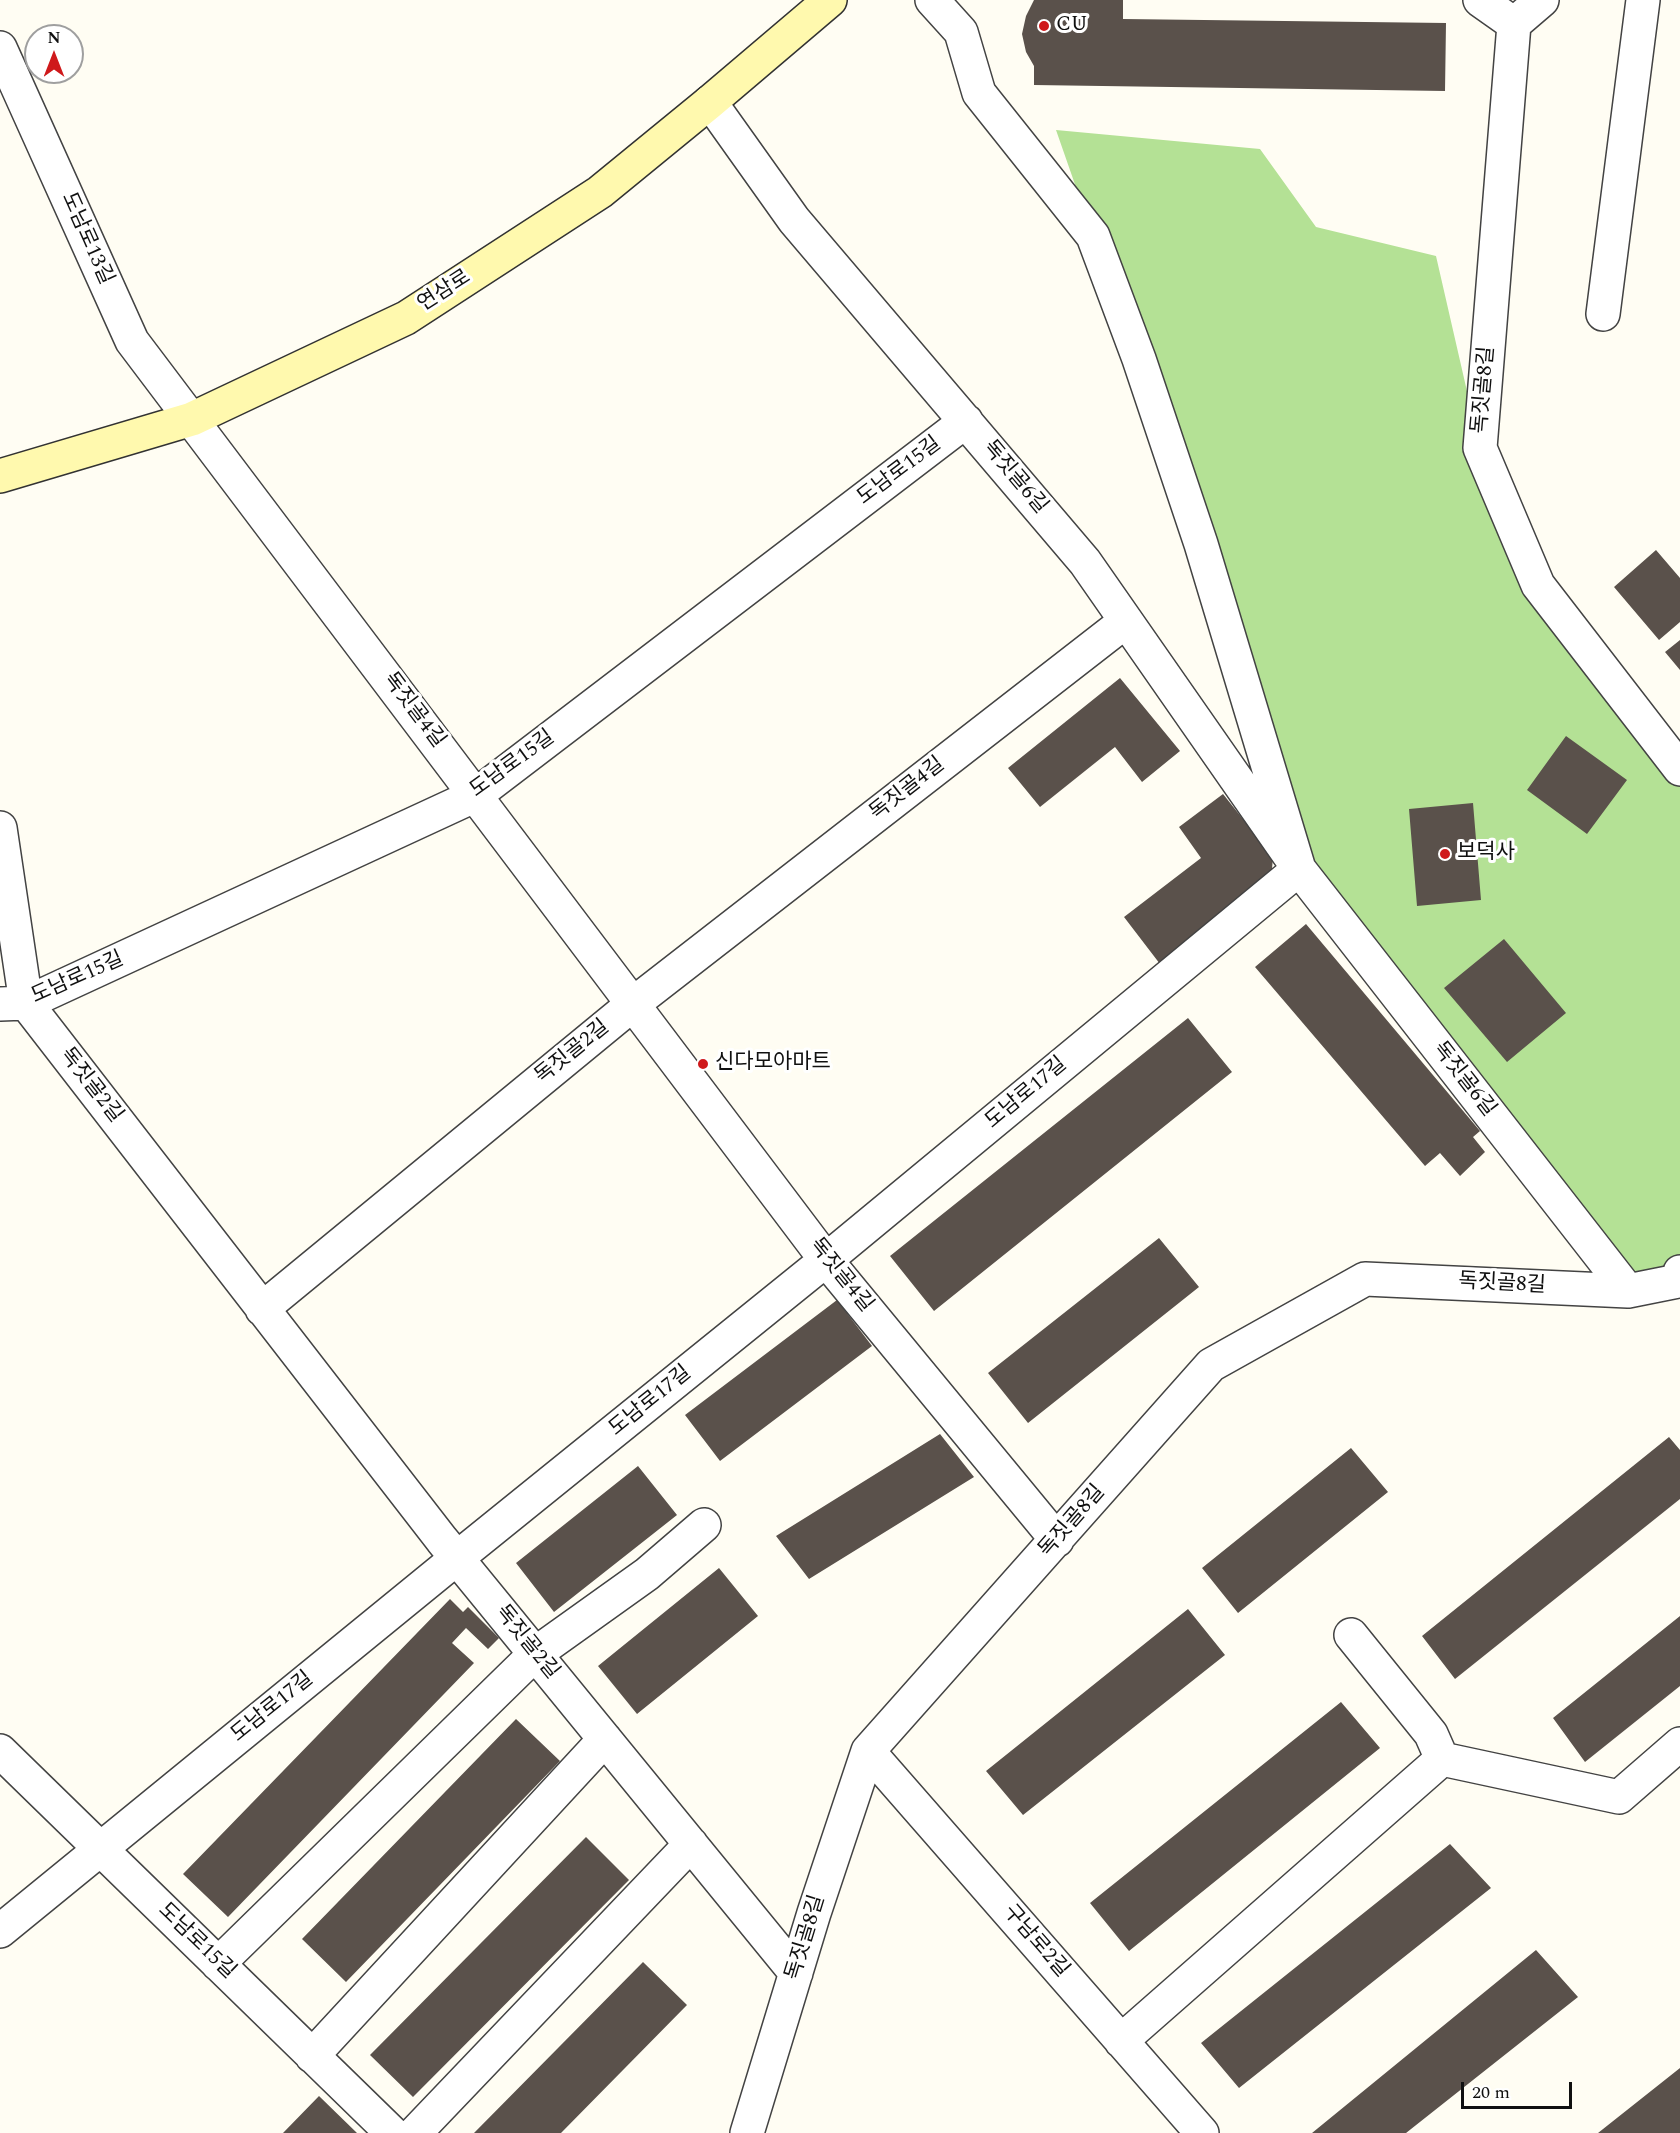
<!DOCTYPE html>
<html>
<head>
<meta charset="utf-8">
<style>
  body { margin:0 }
  #map { position:relative; width:1680px; height:2133px; overflow:hidden; background:#fffdf3; font-family:Spectral,serif }
  canvas { display:block }
  .north { position:absolute; left:24px; top:24px; width:60px; height:60px; box-sizing:border-box; background:#fff; border:2px solid #9f9f9f; border-radius:50%; rotate:0deg; font-size:16px; font-weight:700; line-height:24px; text-align:center; color:#101010 }
  .north::after { content:''; display:block; margin:auto; width:21px; height:27px; background:#cf191b; clip-path:polygon(50% 0,100% 100%,50% 72%,0 100%) }
  .scale { position:absolute; left:1461px; top:2082px; width:111px; height:27px; box-sizing:border-box; border:3px solid #101010; border-top:0; padding-left:8px; font-size:18px; line-height:21px; white-space:nowrap; color:#101010; -webkit-text-stroke:4px #fff; paint-order:stroke }
</style>
</head>
<body>
<div id="map">
<canvas width="1680" height="2133"></canvas>
<div class="north">N</div>
<div class="scale">20 m</div>
</div>
<script>
const ctx = document.querySelector('canvas').getContext('2d');
ctx.lineJoin = 'round';
function paint(path, color) { ctx.fillStyle = color; ctx.fill(path, 'evenodd'); }
function strokePath(path, color, width, dash) { ctx.strokeStyle = color; ctx.lineWidth = width; ctx.lineCap = dash ? 'butt' : 'round'; ctx.setLineDash(dash || []); ctx.stroke(path); }
function label(font, color, halo, rows, align = 'center') {
  ctx.font = font + ' Spectral,"Noto Sans KR",serif'; ctx.lineWidth = 6; ctx.setLineDash([]); ctx.textBaseline = 'middle'; ctx.strokeStyle = halo; ctx.fillStyle = color; for (const [text, x, y, turn = 0] of rows) {
    ctx.save(); ctx.translate(x, y); ctx.rotate((+turn || 0) * Math.PI / 180); ctx.textAlign = isNaN(turn) ? turn : align; if (halo) ctx.strokeText(text, 0, 0); ctx.fillText(text, 0, 0); ctx.restore();
  }
}
paint(new Path2D(`
  M1056,130L1260,149L1316,227L1436,256L1480,448L1538,585L1680,769V1272L1628,1291L1299,869L1093,236Z`), '#b4e195');
paint(new Path2D(`
  M1034,0H1123V19L1446,23L1445,91L1034,85V66L1026,52L1022,34L1026,16Z
  M1656,550L1680,578V622L1659,640L1614,587Z
  M1680,640V670L1665,652Z
  M1120,678L1180,751L1142,782L1115,747L1040,807L1008,768Z
  M1566,736L1627,780L1587,834L1527,790Z
  M1223,794L1273,857L1271,881L1160,964L1124,917L1201,858L1179,827Z
  M1473,803L1481,900L1417,906L1409,809Z
  M1306,924L1480,1131L1473,1137L1485,1152L1460,1176L1440,1153L1425,1166L1255,967Z
  M1504,939L1566,1013L1507,1062L1444,988Z
  M1188,1018L1232,1072L934,1311L890,1256Z
  M1159,1238L1199,1287L1028,1423L988,1373Z
  M837,1300L872,1346L720,1461L685,1415Z
  M940,1434L974,1477L809,1579L776,1536Z
  M1669,1437L1680,1450V1499L1455,1679L1422,1636Z
  M1351,1448L1388,1492L1238,1613L1202,1568Z
  M638,1466L677,1515L554,1612L516,1563Z
  M719,1568L758,1616L637,1714L598,1666Z
  M450,1599L463,1612L468,1607L499,1638L488,1649L466,1628L452,1643L474,1663L228,1917L183,1874Z
  M1188,1609L1225,1655L1023,1815L986,1771Z
  M1680,1616V1686L1585,1762L1553,1718Z
  M1341,1702L1380,1748L1129,1951L1090,1903Z
  M516,1719L560,1761L346,1982L302,1939Z
  M586,1837L629,1880L413,2097L370,2055Z
  M1450,1844L1491,1888L1239,2088L1201,2043Z
  M1536,1950L1578,1997L1406,2133H1312Z
  M643,1962L687,2005L561,2133H474Z
  M1680,2068V2133H1598Z
  M319,2096L357,2133H283Z`), '#5a514b');
const street = new Path2D(`
  M1480,0L1514,24L1480,448L1538,585L1680,769
  M1514,24L1542,0
  M0,48L132,341L826,1260L1057,1540
  M710,102L794,220L1085,562L1299,869L1628,1291
  M1603,314L1643,0
  M0,828L26,1003L442,1540L796,1973
  M0,1004L26,1003L476,795L966,421
  M262,1309L633,1004L1126,621
  M1351,1635L1431,1734L1442,1759
  M0,1751L392,2133
  M868,1751L1202,2133
  M1442,1759L1619,1797L1680,1744
  M0,1931L457,1558L826,1260L1299,869L1201,544L1139,359L1093,236L979,93L961,32L932,0
  M218,1964L535,1654L647,1574L704,1525
  M1121,2041L1442,1759
  M312,2056L605,1739
  M415,2133L691,1844
  M747,2133L814,1913L868,1751L1211,1365L1365,1279L1628,1291L1678,1281L1680,1272`);
const secondary = new Path2D(`
  M0,476L192,419L406,318L600,192L710,102L830,0`);
strokePath(street, '#434343', 36);
strokePath(secondary, '#323232', 36);
strokePath(street, '#fff', 33);
strokePath(secondary, '#fff9ae', 33);
for (const [x, y, r, color] of [
  [1044,26,6,"#cf191b"],
  [1445,854,6,"#cf191b"],
  [703,1064,6,"#cf191b"]
]) { const dot = new Path2D(); dot.arc(x, y, r, 0, 2 * Math.PI); ctx.fillStyle = color; ctx.fill(dot); strokePath(dot, '#fff', 2); }
label('21px', '#101010', '#fff', [
  ["CU",1056,26],
  ["보덕사",1457,854],
  ["신다모아마트",715,1064]
], 'left');
label('21px', '#101010', '#fff', [
  ["도남로13길",86,239,66],
  ["연삼로",445,292,-33],
  ["독짓골8길",1485,390,-85],
  ["도남로15길",900,472,-37],
  ["독짓골6길",1014,478,50],
  ["독짓골4길",413,711,53],
  ["도남로15길",513,765,-36],
  ["독짓골4길",908,790,-38],
  ["도남로15길",78,979,-24],
  ["독짓골2길",573,1053,-39],
  ["독짓골6길",1463,1080,52],
  ["독짓골2길",90,1086,52],
  ["도남로17길",1027,1094,-40],
  ["독짓골4길",840,1276,51],
  ["독짓골8길",1502,1285,3],
  ["도남로17길",651,1402,-39],
  ["독짓골8길",1073,1522,-49],
  ["독짓골2길",526,1643,51],
  ["도남로17길",273,1708,-39],
  ["독짓골8길",807,1938,-73],
  ["도남로15길",196,1942,44],
  ["구남로2길",1035,1942,49]
]);
</script>
</body>
</html>
